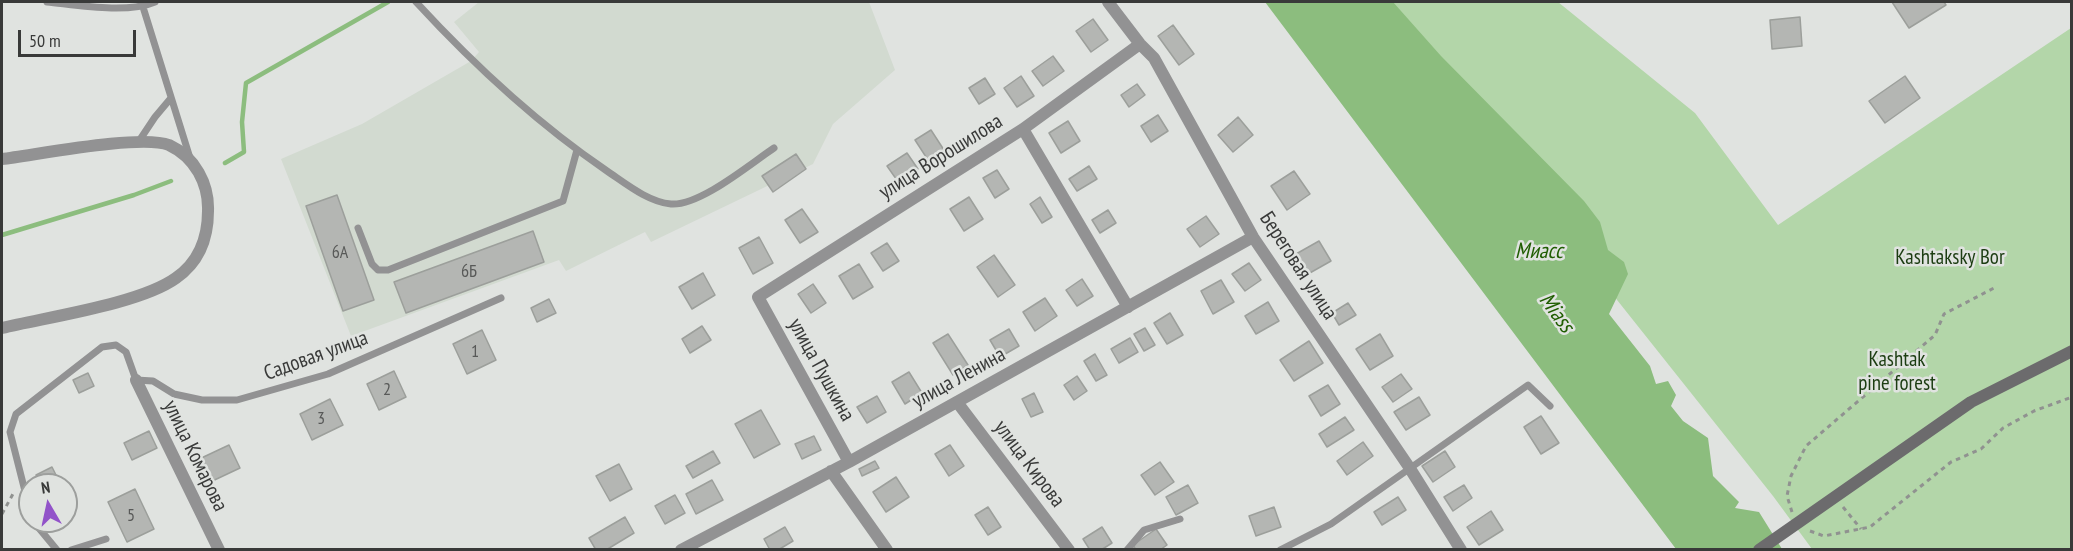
<!DOCTYPE html>
<html>
<head>
<meta charset="utf-8">
<style>
  body { margin:0 }
  #map { position:relative; width:2073px; height:551px; overflow:hidden; background:#e0e3e0; font-family:"PT Sans Narrow",sans-serif }
  canvas { display:block }
  .frame { position:absolute; inset:0; border:3px solid #393a39; pointer-events:none }
  .north { position:absolute; left:18px; top:473px; width:60px; height:60px; box-sizing:border-box; background:#e0e3e0; border:2px solid #9d9f9d; border-radius:50%; rotate:351deg; font-size:16px; font-weight:700; line-height:24px; text-align:center; color:#393a39 }
  .north::after { content:''; display:block; margin:auto; width:21px; height:27px; background:#9253c9; clip-path:polygon(50% 0,100% 100%,50% 72%,0 100%) }
  .scale { position:absolute; left:18px; top:30px; width:118px; height:27px; box-sizing:border-box; border:3px solid #393a39; border-top:0; padding-left:8px; font-size:18px; line-height:21px; white-space:nowrap; color:#393a39; -webkit-text-stroke:4px #e0e3e0; paint-order:stroke }
</style>
</head>
<body>
<div id="map">
<canvas width="2073" height="551"></canvas>
<div class="frame"></div>
<div class="north">N</div>
<div class="scale">50 m</div>
</div>
<script>
const ctx = document.querySelector('canvas').getContext('2d');
ctx.lineJoin = 'round';
function paint(path, color) { ctx.fillStyle = color; ctx.fill(path, 'evenodd'); }
function strokePath(path, color, width, dash) { ctx.strokeStyle = color; ctx.lineWidth = width; ctx.lineCap = dash ? 'butt' : 'round'; ctx.setLineDash(dash || []); ctx.stroke(path); }
function label(font, color, halo, rows, align = 'center') {
  ctx.font = font + ' "PT Sans Narrow",sans-serif'; ctx.lineWidth = 5; ctx.setLineDash([]); ctx.textBaseline = 'middle'; ctx.strokeStyle = halo; ctx.fillStyle = color; for (const [text, x, y, turn = 0] of rows) {
    ctx.save(); ctx.translate(x, y); ctx.rotate((+turn || 0) * Math.PI / 180); ctx.textAlign = isNaN(turn) ? turn : align; if (halo) ctx.strokeText(text, 0, 0); ctx.fillText(text, 0, 0); ctx.restore();
  }
}
paint(new Path2D(`
  M479,2H869L895,70L833,124L813,164L651,242L645,232L566,271L559,260L351,336L281,159L362,124L471,61L479,52L454,22Z`), '#d2dad0');
paint(new Path2D(`
  M1380,2H1558L1695,113L1778,225L2071,28V549H1812L1773,496Z`), '#b3d6a9');
paint(new Path2D(`
  M1265,2H1393L1441,56L1584,201L1600,222L1608,250L1624,262L1628,274L1609,314L1650,366L1656,384L1668,381L1676,395L1671,406L1683,421L1708,438L1713,476L1739,502L1735,508L1759,512L1782,549H1676Z`), '#8cbd7e');
strokePath(new Path2D(`
  M225,163L244,152L242,122L246,83L388,2
  M2,235L134,195L171,181`), '#8cbd7e', 4.5);
const building = new Path2D(`
  M1892,2H1944L1946,5L1909,28Z
  M1800,17L1802,46L1772,49L1770,20Z
  M1093,19L1108,40L1091,52L1076,31Z
  M1173,25L1194,54L1179,65L1158,36Z
  M1053,56L1064,71L1043,86L1032,71Z
  M1021,76L1034,96L1017,107L1004,88Z
  M1905,76L1920,98L1885,123L1869,101Z
  M985,78L995,94L979,104L969,88Z
  M1137,84L1145,95L1129,107L1121,95Z
  M1158,115L1168,131L1151,142L1141,126Z
  M1238,117L1253,135L1233,152L1218,135Z
  M1068,121L1080,141L1061,153L1049,133Z
  M931,130L944,150L928,160L915,140Z
  M907,153L918,169L899,183L887,166Z
  M796,154L806,169L773,192L762,176Z
  M1089,166L1097,179L1077,191L1069,179Z
  M997,170L1009,189L995,198L983,178Z
  M1294,171L1310,194L1287,210L1271,186Z
  M337,195L374,300L343,311L306,206Z
  M969,197L983,219L964,231L950,209Z
  M1040,197L1052,217L1042,223L1030,204Z
  M802,209L818,232L800,243L785,220Z
  M1108,210L1116,223L1100,233L1092,220Z
  M1206,216L1219,234L1200,247L1187,229Z
  M533,231L544,262L406,313L394,282Z
  M759,237L773,263L753,274L739,248Z
  M1319,241L1331,261L1308,274L1296,254Z
  M887,243L899,261L883,271L871,253Z
  M994,255L1015,285L998,297L977,267Z
  M1249,263L1261,280L1245,291L1232,274Z
  M859,264L873,287L853,299L839,276Z
  M703,273L715,295L692,309L679,287Z
  M1082,279L1093,296L1077,306L1066,290Z
  M1221,280L1234,302L1213,314L1201,291Z
  M813,284L826,303L811,313L798,294Z
  M1045,298L1057,316L1035,331L1023,312Z
  M549,299L556,313L537,322L531,308Z
  M1268,302L1279,321L1256,334L1245,316Z
  M1348,303L1356,315L1339,325L1332,313Z
  M1170,313L1183,335L1167,344L1154,323Z
  M702,326L711,340L690,353L682,339Z
  M1145,328L1155,345L1144,351L1134,334Z
  M1009,329L1019,346L1000,357L990,340Z
  M482,330L496,360L467,374L453,344Z
  M948,334L968,365L953,375L933,343Z
  M1380,334L1393,356L1370,370L1356,349Z
  M1130,338L1138,352L1119,363L1111,349Z
  M1309,341L1323,363L1294,381L1280,360Z
  M1095,354L1107,375L1096,381L1084,361Z
  M394,371L406,397L379,410L367,384Z
  M909,372L922,393L905,404L892,382Z
  M88,373L94,386L79,393L73,380Z
  M1401,374L1412,389L1393,402L1382,387Z
  M1077,376L1087,391L1074,400L1064,385Z
  M1328,385L1340,404L1321,416L1309,396Z
  M1034,393L1043,412L1031,417L1022,399Z
  M877,396L886,412L867,423L857,407Z
  M1419,397L1430,415L1406,430L1394,412Z
  M330,399L343,425L312,440L300,414Z
  M761,410L780,444L754,458L735,424Z
  M1541,416L1559,443L1541,454L1524,427Z
  M1345,417L1354,430L1327,447L1319,434Z
  M149,431L157,448L132,460L124,443Z
  M814,436L821,450L802,459L795,444Z
  M1363,442L1373,456L1347,475L1337,461Z
  M229,445L240,468L206,484L195,461Z
  M950,445L964,466L949,476L935,454Z
  M713,451L720,463L693,478L686,466Z
  M1445,451L1455,467L1433,482L1422,466Z
  M875,461L879,468L862,476L859,469Z
  M1160,462L1174,482L1155,495L1141,475Z
  M619,464L632,489L610,501L596,476Z
  M52,467L61,485H41L36,475Z
  M896,477L909,497L886,512L873,492Z
  M712,480L723,500L696,514L686,494Z
  M1188,485L1198,503L1176,515L1166,497Z
  M1464,485L1472,498L1453,511L1444,497Z
  M135,489L154,529L127,542L108,502Z
  M675,495L685,513L665,524L655,506Z
  M1398,497L1406,510L1382,525L1374,512Z
  M988,507L1001,527L988,535L975,515Z
  M1274,507L1281,527L1256,536L1249,516Z
  M1491,511L1503,530L1479,545L1467,527Z
  M625,517L634,533L606,550H596L589,538Z
  M785,527L793,541L778,550H770L764,539Z
  M1102,527L1112,543L1101,550H1090L1083,539Z
  M1156,529L1167,545L1160,550H1136L1133,545Z`);
paint(building, '#b4b6b3');
strokePath(building, '#9c9f9b', 1.5);
strokePath(new Path2D(`
  M1843,507L1861,529
  M1792,512L1787,496L1791,476L1806,446L1935,335L1944,314L1994,288
  M2,514L14,492
  M1810,531L1824,536L1870,527L1951,462L1981,449L2003,428L2034,411L2072,397`), '#909290', 3, [4.5, 4.5]);
strokePath(new Path2D(`
  M47,2C77,5 127,14 155,2
  M145,2L143,7L190,158
  M416,2C474,65 535,122 607,171C625,183 648,202 671,204C700,206 750,164 774,148
  M139,141L155,117L171,98
  M358,228L372,264L378,270H388L563,201L577,150
  M30,511L10,432L16,414L102,347L116,345L126,352L136,380L153,381L174,394L202,400H237L328,374L501,298
  M33,521L57,550
  M71,550L106,539
  M1127,550L1144,530L1180,519
  M1280,550L1331,524L1528,385L1550,406`), '#929293', 7);
strokePath(new Path2D(`
  M1108,2L1140,44L1154,58L1253,237L1409,467L1461,550
  M1023,129L1128,307
  M136,380L219,550
  M957,402L1069,550
  M849,462L758,297L1023,129L1140,44
  M831,471L887,550
  M681,550L849,462L1253,237`), '#929293', 12);
strokePath(new Path2D(`
  M2,159C36,155 141,134 169,145C195,157 209,184 208,211C208,238 199,262 176,278C140,304 47,317 2,328`), '#929293', 12);
strokePath(new Path2D(`
  M1759,550L1971,402L2072,351`), '#6c6b6d', 12);
label('18px', '#585958', null, [
  ["6А",340,253],
  ["6Б",469,272],
  ["1",475,352],
  ["2",387,390],
  ["3",321,419],
  ["5",131,516]
]);
label('21px', '#393a39', '#e0e3e0', [
  ["улица Ворошилова",941,157,-32],
  ["Береговая улица",1298,266,57],
  ["Садовая улица",316,356,-20],
  ["улица Пушкина",821,370,61],
  ["улица Ленина",959,378,-29],
  ["улица Комарова",195,456,64],
  ["улица Кирова",1029,464,53]
]);
label('21px', '#1c3d12', '#e0e3e0', [
  ["Kashtaksky Bor",1950,258],
  ["Kashtak",1897,360],
  ["pine forest",1897,384]
]);
label('italic 22px', '#205e02', '#e0e3e0', [
  ["Миасс",1539,252],
  ["Miass",1556,313,54]
]);
</script>
</body>
</html>
